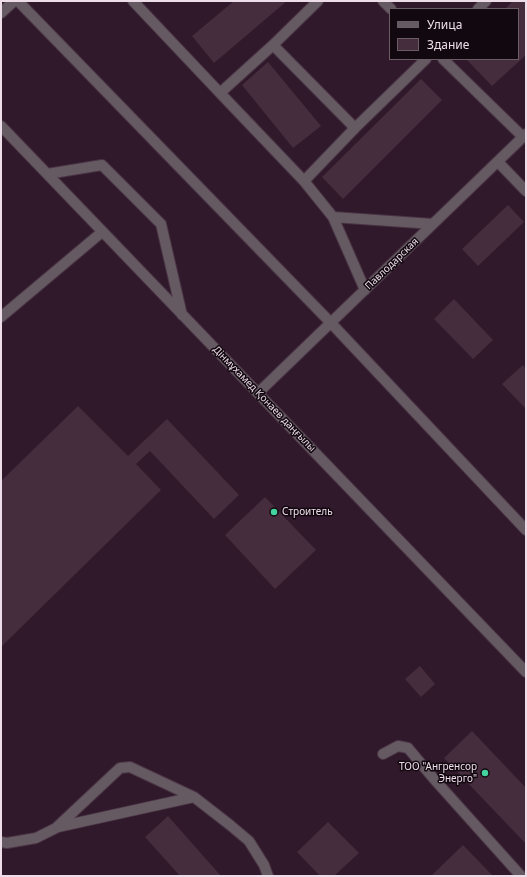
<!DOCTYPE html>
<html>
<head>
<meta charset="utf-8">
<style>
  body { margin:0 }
  #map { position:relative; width:527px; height:877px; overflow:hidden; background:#30192a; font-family:"Noto Sans",sans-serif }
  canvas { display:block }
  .frame { position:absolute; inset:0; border:2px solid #eddde8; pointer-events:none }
  .legend { position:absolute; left:389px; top:8px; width:130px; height:52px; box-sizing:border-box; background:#12080f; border:1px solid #6a5d66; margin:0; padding:5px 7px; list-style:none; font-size:12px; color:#eddde8 }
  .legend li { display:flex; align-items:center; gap:8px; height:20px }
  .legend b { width:20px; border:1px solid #6a5d66 }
</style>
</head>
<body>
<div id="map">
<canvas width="527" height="877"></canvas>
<div class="frame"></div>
<ul class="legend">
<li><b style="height:5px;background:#655962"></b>Улица</li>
<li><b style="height:11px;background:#452d3e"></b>Здание</li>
</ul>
</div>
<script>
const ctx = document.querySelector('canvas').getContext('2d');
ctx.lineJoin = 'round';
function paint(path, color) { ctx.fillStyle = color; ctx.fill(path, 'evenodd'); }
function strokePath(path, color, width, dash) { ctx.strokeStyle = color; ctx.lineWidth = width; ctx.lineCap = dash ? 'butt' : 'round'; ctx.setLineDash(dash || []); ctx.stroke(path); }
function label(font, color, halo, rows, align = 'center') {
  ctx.font = font + ' "Noto Sans",sans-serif'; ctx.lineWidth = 3; ctx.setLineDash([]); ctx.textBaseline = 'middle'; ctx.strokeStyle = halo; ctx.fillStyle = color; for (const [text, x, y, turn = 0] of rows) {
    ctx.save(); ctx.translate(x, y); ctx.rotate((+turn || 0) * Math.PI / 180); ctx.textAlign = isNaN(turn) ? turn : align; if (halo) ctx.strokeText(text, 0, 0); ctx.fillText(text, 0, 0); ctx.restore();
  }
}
paint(new Path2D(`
  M234,1H287L214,63L192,36Z
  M513,1H525L526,2V55L492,86L466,59H518V9H505Z
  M268,62L321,126L293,148L242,85Z
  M421,79L442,100L343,199L322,177Z
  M508,205L524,222L478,266L462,249Z
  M454,299L493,340L473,359L434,319Z
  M523,365L526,369V409L502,384Z
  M78,406L128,456L167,419L239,495L214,519L150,451L136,464L161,490L1,647V481Z
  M265,497L316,550L275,589L225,535Z
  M420,666L435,684L421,697L405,679Z
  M472,731L526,788V844L444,758Z
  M168,816L221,876H180L145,837Z
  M328,822L359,853L334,876H320L297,852Z
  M463,845L493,876H431Z`), '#452d3e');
const minor = new Path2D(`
  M18,1L331,323L526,530
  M133,1L220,93L273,45
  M318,1L273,45L355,128L426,59
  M383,1L391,9
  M478,9L486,1
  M1,13L14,1
  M443,59L523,137
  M220,93L304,181L333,217L365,290
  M1,126L526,672
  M498,162L526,191
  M47,174L102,165L161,224L182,315
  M304,181L355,128
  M333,217L433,224
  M1,317L102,232
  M258,393L526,134
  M383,754L398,746L408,748L434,779L521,876
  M58,827L194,797
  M1,842L7,843L36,838L56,828L120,768L130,767L194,797L230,825L249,841L264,865L268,876`);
strokePath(minor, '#4a3445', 12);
strokePath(minor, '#655962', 10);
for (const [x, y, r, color] of [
  [274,512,4,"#44d49f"],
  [485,773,4,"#44d49f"]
]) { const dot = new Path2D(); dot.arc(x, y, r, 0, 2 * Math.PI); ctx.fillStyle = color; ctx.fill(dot); strokePath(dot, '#12080f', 1.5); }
label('10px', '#eddde8', '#12080f', [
  ["Павлодарская",392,264,-44],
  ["Дінмұхамед Қонаев даңғылы",264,399,46]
]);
label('10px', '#eddde8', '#12080f', [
  ["Строитель",282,512],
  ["ТОО \"Ангренсор",477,767,"right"],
  ["Энерго\"",477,779,"right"]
], 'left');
</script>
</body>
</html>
